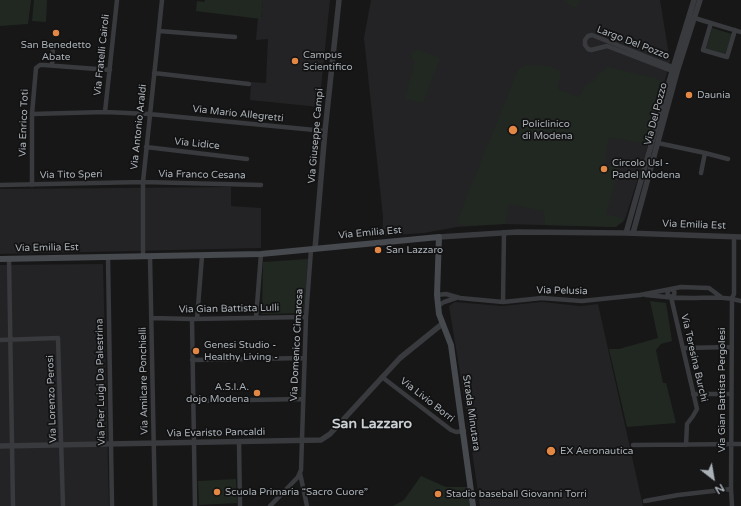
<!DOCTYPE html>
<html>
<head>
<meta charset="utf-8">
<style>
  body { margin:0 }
  #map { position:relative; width:741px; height:506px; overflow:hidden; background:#171718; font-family:"Varela Round",sans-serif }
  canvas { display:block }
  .north { position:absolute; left:693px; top:458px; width:40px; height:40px; -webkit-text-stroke:3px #121213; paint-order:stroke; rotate:149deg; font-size:11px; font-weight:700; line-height:16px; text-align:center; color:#aab1b7 }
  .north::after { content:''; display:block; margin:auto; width:14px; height:18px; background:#aab1b7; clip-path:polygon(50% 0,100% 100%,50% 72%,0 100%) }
</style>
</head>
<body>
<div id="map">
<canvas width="741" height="506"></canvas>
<div class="north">N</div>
</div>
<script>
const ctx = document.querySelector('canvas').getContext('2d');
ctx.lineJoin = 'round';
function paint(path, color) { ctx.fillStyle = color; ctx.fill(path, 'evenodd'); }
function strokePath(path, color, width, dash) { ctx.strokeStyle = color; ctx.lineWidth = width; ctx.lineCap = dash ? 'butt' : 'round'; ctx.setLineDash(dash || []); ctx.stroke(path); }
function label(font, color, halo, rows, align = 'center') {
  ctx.font = font + ' "Varela Round",sans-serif'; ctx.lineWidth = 3.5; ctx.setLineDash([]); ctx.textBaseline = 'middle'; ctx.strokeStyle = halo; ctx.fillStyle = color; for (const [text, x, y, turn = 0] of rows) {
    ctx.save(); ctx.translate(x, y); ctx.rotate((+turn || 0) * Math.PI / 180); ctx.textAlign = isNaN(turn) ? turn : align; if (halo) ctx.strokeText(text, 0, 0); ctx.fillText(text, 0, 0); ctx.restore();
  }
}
paint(new Path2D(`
  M263,0H330L319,107L250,100L251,82L266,83L268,39L256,40L258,18H261Z
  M371,0H660L670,61L643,163L625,219L623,222L615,227L505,224L457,227L424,233L382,236L383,217L364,38Z
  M231,187V206L261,208V248L0,254V189Z
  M103,264L109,506H0V265Z
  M455,302L502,306L542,302L580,306L598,304L643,506H480L464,397L449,306Z`), '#232325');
paint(new Path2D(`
  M0,0H31L28,24L0,26Z
  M34,0H47L46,22L32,21Z
  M205,0H263L261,19L196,11L197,1L204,2Z
  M565,0H580L577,6L574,8Z
  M712,28L732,34L725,55L706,49Z
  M419,50L440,58L423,103L405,99L415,62L411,56L414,51Z
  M525,65C536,66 556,63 561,74L557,89L579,97L585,86L595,80L597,76L607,67L655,78L660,81L662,86L647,144L609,137L604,165L619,167L606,214L625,219L616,227L545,225L544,211L509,204L505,224L463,226L459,223L458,219L518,70Z
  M308,259L304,313L262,314L263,262Z
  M650,301L666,303L672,341L661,344L656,350L663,383H666L676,423L627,427L609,349H619L658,338Z
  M421,476L446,487H468L470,506H393L404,500Z
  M236,479L237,503L199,505L198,481Z`), '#212821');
strokePath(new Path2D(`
  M691,17L741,32
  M711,23L703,50L727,57L735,30
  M159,31L235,37
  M52,65L53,47
  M672,71L607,46L591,50L588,49L585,45V40L588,36L592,35L675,68
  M154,73L249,84
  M105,112L117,0
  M32,114L105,112L149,114L325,131
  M658,143L705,153L701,173
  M146,147L247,159
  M705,153L728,159
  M0,185L143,182L261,185
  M32,185V114L36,68L40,65H44L110,70
  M143,256V182L162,0
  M150,256L155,506
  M108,257L112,506
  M9,258L13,506
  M667.5 293a3.5 3.5 0 1 1 7 0a3.5 3.5 0 1 1-7 0Z
  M437,295L446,294L460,298L503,302L542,298L582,301L640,295L681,287L709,288L721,297
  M646,295C661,297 676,298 691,298C708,298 724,296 741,301
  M671,297L697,409L693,416L687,424L686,445
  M503,302L504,232
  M438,306L444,302L456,298
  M152,318L192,319L306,317
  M256,318L261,254
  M192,319L195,506
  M197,319L202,256
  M0,340L58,338L63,506
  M684,348L731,347
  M192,360L305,358
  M382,377L451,430L456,432L464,431
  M693,394H731
  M193,401L303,399
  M239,442L240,506
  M633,445L741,444
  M300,473L307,506
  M645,501L678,495L731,489
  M270,506L298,477L301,470L306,317L311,250
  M732,506L731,489L732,298L734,294V237`), '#383a3d', 4.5);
strokePath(new Path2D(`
  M626,233L673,68L694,0
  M633,233L677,72L700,0
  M439,237L517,232L626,233L741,237
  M315,249L325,131L339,0
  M0,446L321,440L330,434L400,358L442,324`), '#383a3d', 5.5);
strokePath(new Path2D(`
  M0,259L261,254L439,237L437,295L439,314L451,345L473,506`), '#46494d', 6);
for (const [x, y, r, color] of [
  [56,33,4,"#e28744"],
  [295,61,4,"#e28744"],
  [689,95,4,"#e28744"],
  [513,130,5,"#e28744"],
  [604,169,4,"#e28744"],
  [378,250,4,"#e28744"],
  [196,351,4,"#e28744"],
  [257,393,4,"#e28744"],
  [551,451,5,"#e28744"],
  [217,492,4,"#e28744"],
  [438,494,4,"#e28744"]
]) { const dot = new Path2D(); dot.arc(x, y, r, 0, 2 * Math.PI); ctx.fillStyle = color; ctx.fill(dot); strokePath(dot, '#121213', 1.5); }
label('10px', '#aab1b7', '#121213', [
  ["Largo Del Pozzo",633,43,21],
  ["Via Fratelli Cairoli",102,55,-84],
  ["Via Mario Allegretti",238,114,6],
  ["Via Del Pozzo",656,114,-75],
  ["Via Enrico Toti",24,123,-88],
  ["Via Antonio Araldi",139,127,-84],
  ["Via Giuseppe Campi",316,136,-85],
  ["Via Lidice",197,144,6],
  ["Via Tito Speri",71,175,-1],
  ["Via Franco Cesana",202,175,1],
  ["Via Emilia Est",694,225,2],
  ["Via Emilia Est",370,233,-5],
  ["Via Emilia Est",47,248,-1],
  ["Via Pelusia",562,291,1],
  ["Via Gian Battista Lulli",229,309,-1],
  ["Via Domenico Cimarosa",297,345,-87],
  ["Via Teresina Burchi",694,358,77],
  ["Via Amilcare Ponchielli",144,381,-91],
  ["Via Pier Luigi Da Palestrina",101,382,-91],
  ["Via Gian Battista Pergolesi",722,390,-90],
  ["Via Lorenzo Perosi",52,399,-92],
  ["Via Livio Borri",427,400,38],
  ["Strada Minutara",471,413,82],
  ["Via Evaristo Pancaldi",216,433,-1]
]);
label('10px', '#aab1b7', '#121213', [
  ["San Benedetto",56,45,"center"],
  ["Abate",56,57,"center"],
  ["Campus",303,55],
  ["Scientifico",303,67],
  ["Daunia",697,95],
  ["Policlinico",522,124],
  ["di Modena",522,136],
  ["Circolo Usl -",612,163],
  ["Padel Modena",612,175],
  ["San Lazzaro",386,250],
  ["Genesi Studio -",204,345],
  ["Healthy Living -",204,357],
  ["A.S.I.A.",249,387,"right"],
  ["dojo Modena",249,399,"right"],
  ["EX Aeronautica",560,451],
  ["Scuola Primaria “Sacro Cuore”",225,492],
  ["Stadio baseball Giovanni Torri",446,494]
], 'left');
label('bold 14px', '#cacfd3', '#121213', [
  ["San Lazzaro",372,424]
]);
</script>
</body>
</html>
